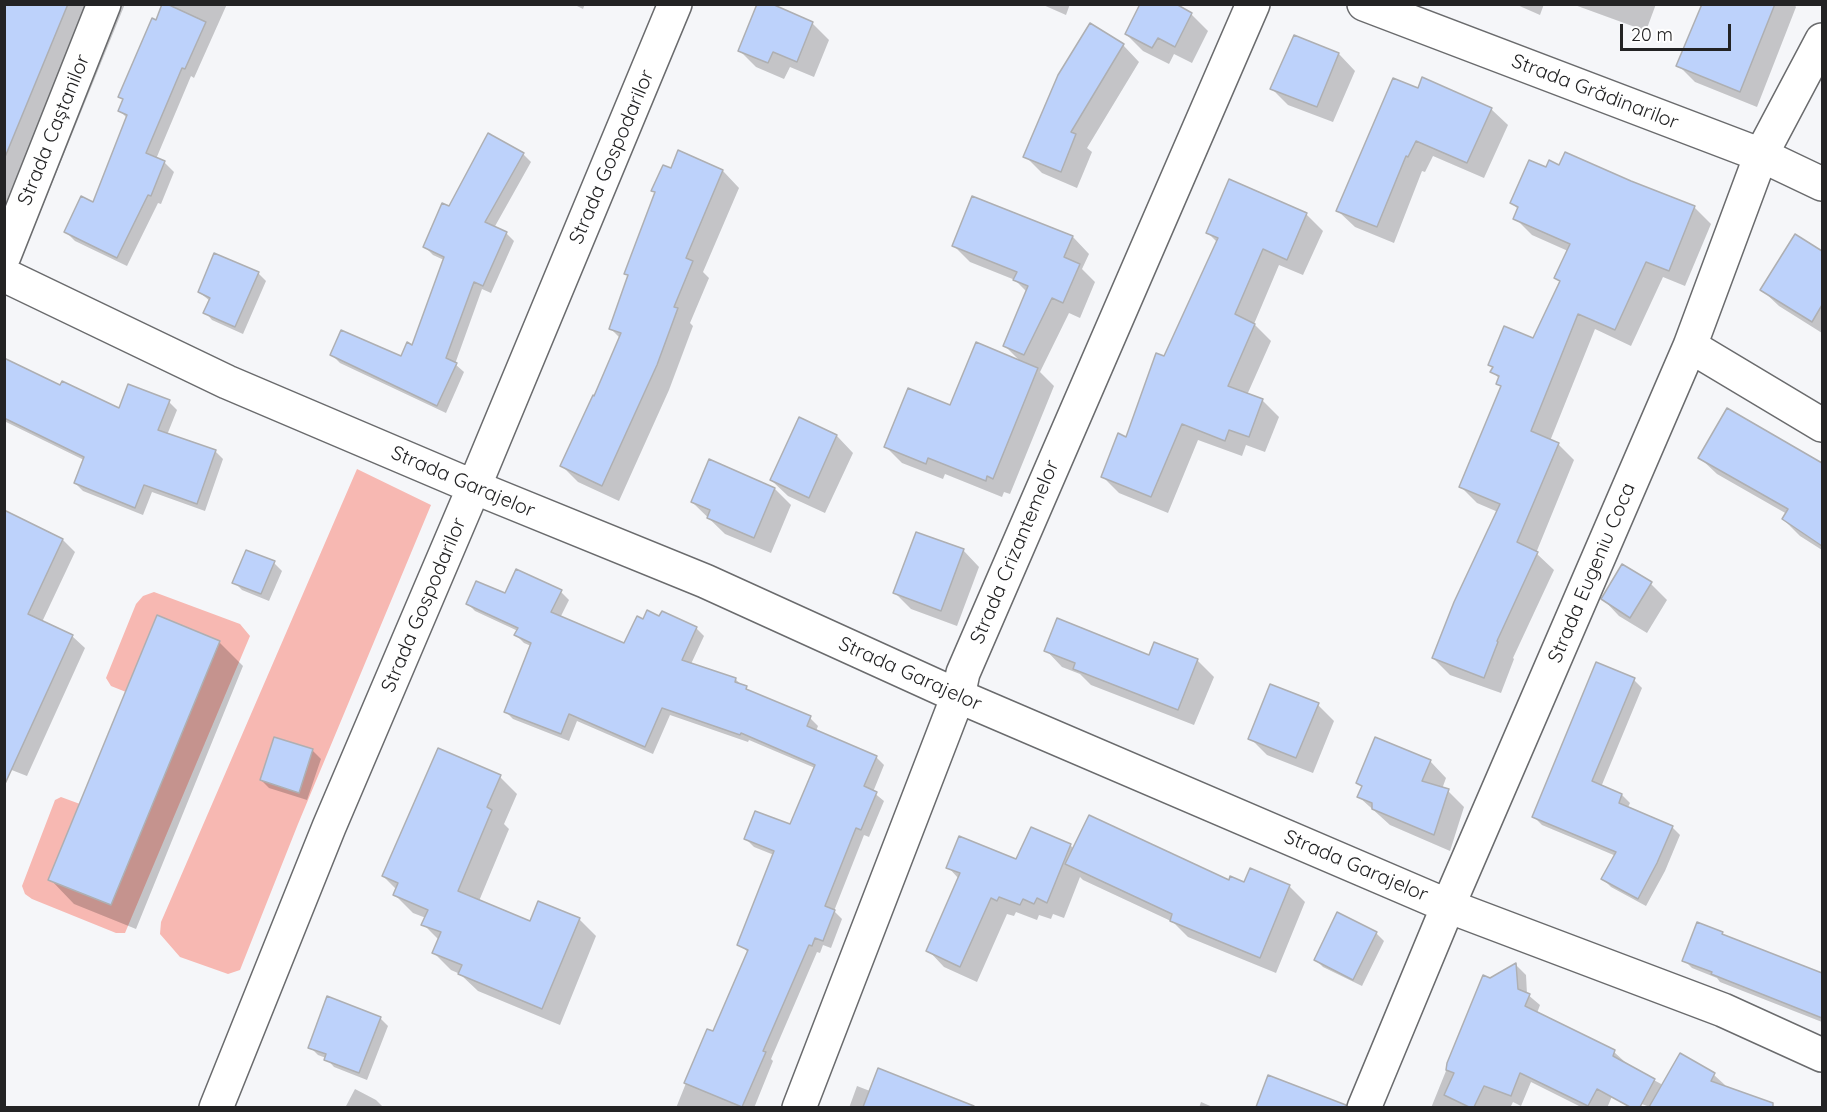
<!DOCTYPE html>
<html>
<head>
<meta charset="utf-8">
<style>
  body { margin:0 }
  #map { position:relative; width:1827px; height:1112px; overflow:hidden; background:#f5f6f9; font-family:Quicksand,sans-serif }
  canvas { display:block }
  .frame { position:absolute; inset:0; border:6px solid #232324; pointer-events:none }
  .scale { position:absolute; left:1620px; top:24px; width:111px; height:27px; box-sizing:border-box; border:3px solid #232324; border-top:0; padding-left:8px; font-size:18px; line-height:21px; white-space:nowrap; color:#232324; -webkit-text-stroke:4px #fff; paint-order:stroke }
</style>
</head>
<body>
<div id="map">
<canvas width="1827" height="1112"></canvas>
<div class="frame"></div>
<div class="scale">20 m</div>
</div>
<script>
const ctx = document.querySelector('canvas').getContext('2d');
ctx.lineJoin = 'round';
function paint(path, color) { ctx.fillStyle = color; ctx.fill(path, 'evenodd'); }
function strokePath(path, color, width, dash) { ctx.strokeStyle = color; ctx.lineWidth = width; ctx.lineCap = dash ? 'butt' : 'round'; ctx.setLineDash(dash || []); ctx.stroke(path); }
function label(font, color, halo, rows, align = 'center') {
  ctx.font = font + ' Quicksand,sans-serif'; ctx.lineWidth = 6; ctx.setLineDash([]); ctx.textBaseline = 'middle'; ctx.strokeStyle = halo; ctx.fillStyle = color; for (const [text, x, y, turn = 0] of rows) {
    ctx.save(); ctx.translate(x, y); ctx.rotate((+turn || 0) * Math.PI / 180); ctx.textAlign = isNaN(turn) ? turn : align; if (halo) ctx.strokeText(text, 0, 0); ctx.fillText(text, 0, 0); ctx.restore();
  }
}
paint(new Path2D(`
  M357,469L431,505L298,824L240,970L228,974L180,957L160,934L161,922Z
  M154,592L240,624L250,636L125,933H116L32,899L25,894L22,886L55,800L61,797L80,804L49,880L111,905L220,641L157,615L126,692L111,686L106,678L136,604L143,596Z`), '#f7b8b2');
paint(new Path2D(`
  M4,4H125L31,235L4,224Z
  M164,4H227L194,78L191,76L156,159L164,162L174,172L161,204L158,203L127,266L75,241L66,232L94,204L128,119L120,111L124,101L119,97Z
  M573,4H585L583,9Z
  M1041,4H1070L1066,15Z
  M1172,4L1192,15L1208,31L1192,63L1174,54L1169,64L1143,51L1126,34Z
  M1515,4H1544L1540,15Z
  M1572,4H1656L1646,31Z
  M1722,4H1794L1796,7L1757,107L1695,82L1678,65Z
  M812,23L829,40L814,77L790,67L784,79L756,67L740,51Z
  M1295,37L1339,54L1355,71L1333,122L1288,105L1272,89Z
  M1123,45L1139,62L1087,148L1092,152L1077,188L1042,173L1025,156Z
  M1418,90L1491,109L1508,125L1484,178L1433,156L1425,172L1422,171L1394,243L1355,227L1338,211Z
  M679,152L723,171L739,188L703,272L709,278L690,323L693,326L669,390L619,501L578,482L562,466L620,338L610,328L629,277L626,273L656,193L653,190L671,170Z
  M523,154L531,162L494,228L506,233L514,241L491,293L482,289L455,364L464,372L446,413L340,363L332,355L402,358L413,347L444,260L433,255L425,247L450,208Z
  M1560,167L1630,182L1694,207L1711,224L1685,286L1663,277L1631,346L1595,329L1550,441L1558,444L1574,460L1536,553L1554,570L1513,658L1514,659L1501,693L1450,675L1433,658L1498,512L1477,503L1461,487L1502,387L1498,384L1500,379L1492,372L1494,368L1490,364L1533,340L1561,283L1556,278L1568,251L1532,235L1515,218L1519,210L1512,203L1546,169Z
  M973,198L1073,237L1089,254L1082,269L1095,282L1080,318L1069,313L1040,372L1054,386L1010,494L1004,492L1002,497L945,474L943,479L902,463L886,447L1022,363L1005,346L1027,292L1015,280L970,262L954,246Z
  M1306,214L1323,231L1303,275L1279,265L1254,324L1271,341L1247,395L1262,400L1279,417L1265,452L1246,445L1242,456L1198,440L1168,513L1119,493L1102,476L1126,439L1165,358L1217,242L1208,233Z
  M1796,236L1822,252V333L1779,306L1762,290Z
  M258,273L266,281L243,334L212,320L205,312L210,301L199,292Z
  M4,376L60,388L120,410L169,402L177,410L167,435L215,451L223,459L205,511L152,492L143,515L83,491L75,483L84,460L4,421Z
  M1728,410L1822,463V550L1800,536L1783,519L1787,514L1717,474L1700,458Z
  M800,419L837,436L853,453L825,513L788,496L771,480Z
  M775,489L791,505L771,553L725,534L692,502Z
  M4,512L63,540L75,552L42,622L72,636L85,648L27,776L4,767Z
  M963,550L979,567L957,626L911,609L895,593Z
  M274,563L282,571L269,601L242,590L234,582Z
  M1651,584L1667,600L1647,633L1619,616L1603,599Z
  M561,592L569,600L560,618L625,645L644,621L660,618L696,628L704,636L691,664L736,680L752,693L810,718L818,726L816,731L876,757L884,765L873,792L884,801L869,837L864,835L834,911L842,919L831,948L823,945L820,953L817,952L771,1059L773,1061L754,1108H676L707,1031L714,1033L749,953L739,944L774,855L754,847L746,839L791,826L815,768L749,740L748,742L670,715L653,754L577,721L569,741L513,719L505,711L531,646L524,643L516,635L518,631L475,611L467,603L505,595Z
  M219,642L243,666L136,929L74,904L50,879Z
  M1046,650L1197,660L1214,677L1194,725L1091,685L1080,674L1062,667Z
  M1606,668L1634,680L1642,688L1601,787L1622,795L1630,803L1627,809L1672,827L1680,835L1665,871L1646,906L1611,887L1603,879L1616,856L1542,825L1534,817Z
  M1318,705L1334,721L1313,773L1267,755L1250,738Z
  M275,738L313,751L321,759L307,800L269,788L261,780Z
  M1430,761L1446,778L1442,789L1448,791L1464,807L1450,851L1390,825L1359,797L1363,788L1358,783Z
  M500,777L517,794L504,824L509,829L479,901L531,923L579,919L596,936L560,1025L478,991L460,974L451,970L434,953L439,940L423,924L426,918L413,913L395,895L397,890L383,876Z
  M1070,845L1074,849L1230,882L1289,886L1305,902L1276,973L1188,937L1173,922L1083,880L1080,877L1064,918L1053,914L1051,919L1039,915L1037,920L1016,912L1014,916L1007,914L977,982L944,967L928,950L959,879L948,867L1017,861Z
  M1698,924L1722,933L1726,937L1822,974V1022L1720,982L1717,978L1692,968L1684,960Z
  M1376,933L1384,941L1362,986L1323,967L1315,959Z
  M1516,965L1526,975L1527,994L1540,1005L1537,1013L1614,1052L1625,1062L1624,1064L1663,1085L1714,1075L1725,1085L1723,1087L1768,1103L1773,1108H1653L1613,1094L1607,1108H1583L1531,1082L1521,1106L1513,1102L1510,1108H1431L1484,977L1490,980Z
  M380,1018L388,1026L367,1080L334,1067L326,1058L318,1055L310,1047Z
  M1269,1077L1322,1097L1332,1108H1258Z
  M857,1086L870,1091L955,1100L963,1108H849Z
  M355,1089L376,1100L384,1108H345Z
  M1201,1102L1215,1108H1199Z`), '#0003');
const building = new Path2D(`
  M4,4H68L5,157H4Z
  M162,4H167L206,22L185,69L182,68L146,153L165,161L151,196L148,195L117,258L64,232L81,196L93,202L127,115L118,111L123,99L118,97L152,18L156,20Z
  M757,4H772L813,22L797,62L773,52L768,63L738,51Z
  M1140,4H1176L1192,13L1175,47L1158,38L1152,48L1125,34Z
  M1702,4H1775L1740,92L1676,66Z
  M1090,23L1124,44L1071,132L1076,134L1061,172L1023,157L1058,75Z
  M1294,35L1339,53L1317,107L1270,89Z
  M1422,77L1492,108L1467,163L1416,141L1408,157L1406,156L1377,227L1336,211L1393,78L1418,88Z
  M488,133L524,153L485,222L507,232L483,286L474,282L446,358L457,363L437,406L330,355L341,330L401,356L407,342L412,345L444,257L423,247L442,203L449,206Z
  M678,150L723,170L686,258L693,261L674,307L678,308L657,365L602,486L560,466L593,395L594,396L621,333L609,329L628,275L624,274L655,192L651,191L663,165L671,168Z
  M1565,152L1631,181L1695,206L1669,271L1646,262L1615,330L1578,314L1531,431L1559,443L1517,542L1538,552L1497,641L1498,642L1484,678L1432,658L1454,602L1500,504L1459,487L1501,386L1496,384L1499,376L1490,372L1493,367L1488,365L1504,326L1533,338L1560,281L1554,278L1570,244L1513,219L1518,207L1510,203L1529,160L1546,167L1549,160L1559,165Z
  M1229,179L1307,213L1287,260L1263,249L1235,314L1255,324L1228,386L1263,399L1249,437L1229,430L1225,441L1182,424L1151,497L1101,477L1118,433L1126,437L1156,353L1164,356L1218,238L1206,233Z
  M972,196L1073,236L1064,257L1080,264L1063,303L1052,298L1024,355L1003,346L1028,286L1013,280L1017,272L952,246Z
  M1795,234L1822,251V305L1812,322L1760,290Z
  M214,253L259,272L235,327L203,313L210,298L198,292Z
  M976,342L1038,368L993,479L987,476L986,481L928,458L926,464L884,447L908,388L950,405Z
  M4,358L60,385L62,381L119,408L128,384L170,400L158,430L216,450L197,504L144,485L135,508L74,483L84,457L4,418Z
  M1727,408L1822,463V546L1782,519L1788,509L1698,458Z
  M799,417L837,435L809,498L770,480Z
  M709,459L775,488L754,538L707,518L710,510L691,502Z
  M4,510L63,539L28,614L73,635L4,786Z
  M916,532L964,549L941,611L893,593Z
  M246,550L275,561L261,594L232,583Z
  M1622,564L1652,582L1630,618L1601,599Z
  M516,569L562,590L551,612L624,643L637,616L643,619L647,610L659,616L662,611L697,627L682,660L736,678L735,682L747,686L746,689L811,716L807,726L877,756L864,786L877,792L861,830L856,828L825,906L835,910L823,941L815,938L812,946L809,945L763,1051L766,1052L742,1107L684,1083L707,1029L713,1031L748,950L737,945L774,851L744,839L755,811L790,824L815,765L741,733L740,735L662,708L645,747L569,714L561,734L504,712L531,643L514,635L518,628L466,604L476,581L505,593Z
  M157,615L220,641L111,905L48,880Z
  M1057,618L1149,655L1154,642L1198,659L1178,710L1073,669L1075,663L1044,651Z
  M1596,662L1635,678L1592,781L1622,794L1619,803L1673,826L1657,863L1638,899L1601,879L1616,852L1532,817Z
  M1270,684L1319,703L1296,758L1248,739Z
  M274,737L313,749L299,793L260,780Z
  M1375,737L1431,760L1422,781L1449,789L1434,835L1372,809V803L1357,797L1362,786L1356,783Z
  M438,748L501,775L487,807L492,810L458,891L530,921L538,901L580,918L542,1009L458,974L462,965L432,953L441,932L421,925L428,910L393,895L398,883L382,876Z
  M1089,815L1229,880L1230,876L1244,882L1250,868L1290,885L1260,958L1170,921L1172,914L1065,864Z
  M1031,827L1071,844L1047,903L1037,898L1034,904L1023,899L1020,905L999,897L997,901L991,898L960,967L926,951L960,873L946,868L959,836L1016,859Z
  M1337,912L1377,932L1353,980L1314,960Z
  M1697,922L1723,932L1722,934L1822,973V1018L1711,974L1712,972L1682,961Z
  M1516,963L1518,989L1530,994L1525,1006L1615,1050L1613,1056L1655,1079L1640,1107H1630L1597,1089L1588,1106L1520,1073L1511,1096L1484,1086L1474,1107H1469L1444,1095L1454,1073L1446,1070L1447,1063L1483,975L1490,978Z
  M327,996L381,1017L359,1073L324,1060L326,1054L308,1048Z
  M1680,1053L1715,1073L1711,1081L1773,1103V1107H1649Z
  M878,1068L974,1106V1107H863Z
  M1268,1075L1346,1105L1345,1107H1256Z`);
paint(building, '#bdd2fb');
strokePath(building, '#aeafb2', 1.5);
const minor = new Path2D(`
  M1364,4L1761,155L1822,184
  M4,256L104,4
  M4,275L227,382L474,487L705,581L958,696L1448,906L1723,1010L1822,1055
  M1690,346L1822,425
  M216,1108L329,827L474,487L675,4
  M799,1108L958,696L963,673L1253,4
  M1364,1108L1448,906L1690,346L1761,155L1822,40`);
strokePath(minor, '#6a6b6d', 36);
strokePath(minor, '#fff', 33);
label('20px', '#232324', '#fff', [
  ["Strada Grădinarilor",1595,92,21],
  ["Strada Caștanilor",54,130,-68],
  ["Strada Gospodarilor",612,157,-67],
  ["Strada Garajelor",463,482,23],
  ["Strada Crizantemelor",1015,552,-67],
  ["Strada Eugeniu Coca",1592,573,-67],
  ["Strada Gospodarilor",424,605,-67],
  ["Strada Garajelor",910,674,24],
  ["Strada Garajelor",1356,866,23]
]);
</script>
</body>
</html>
